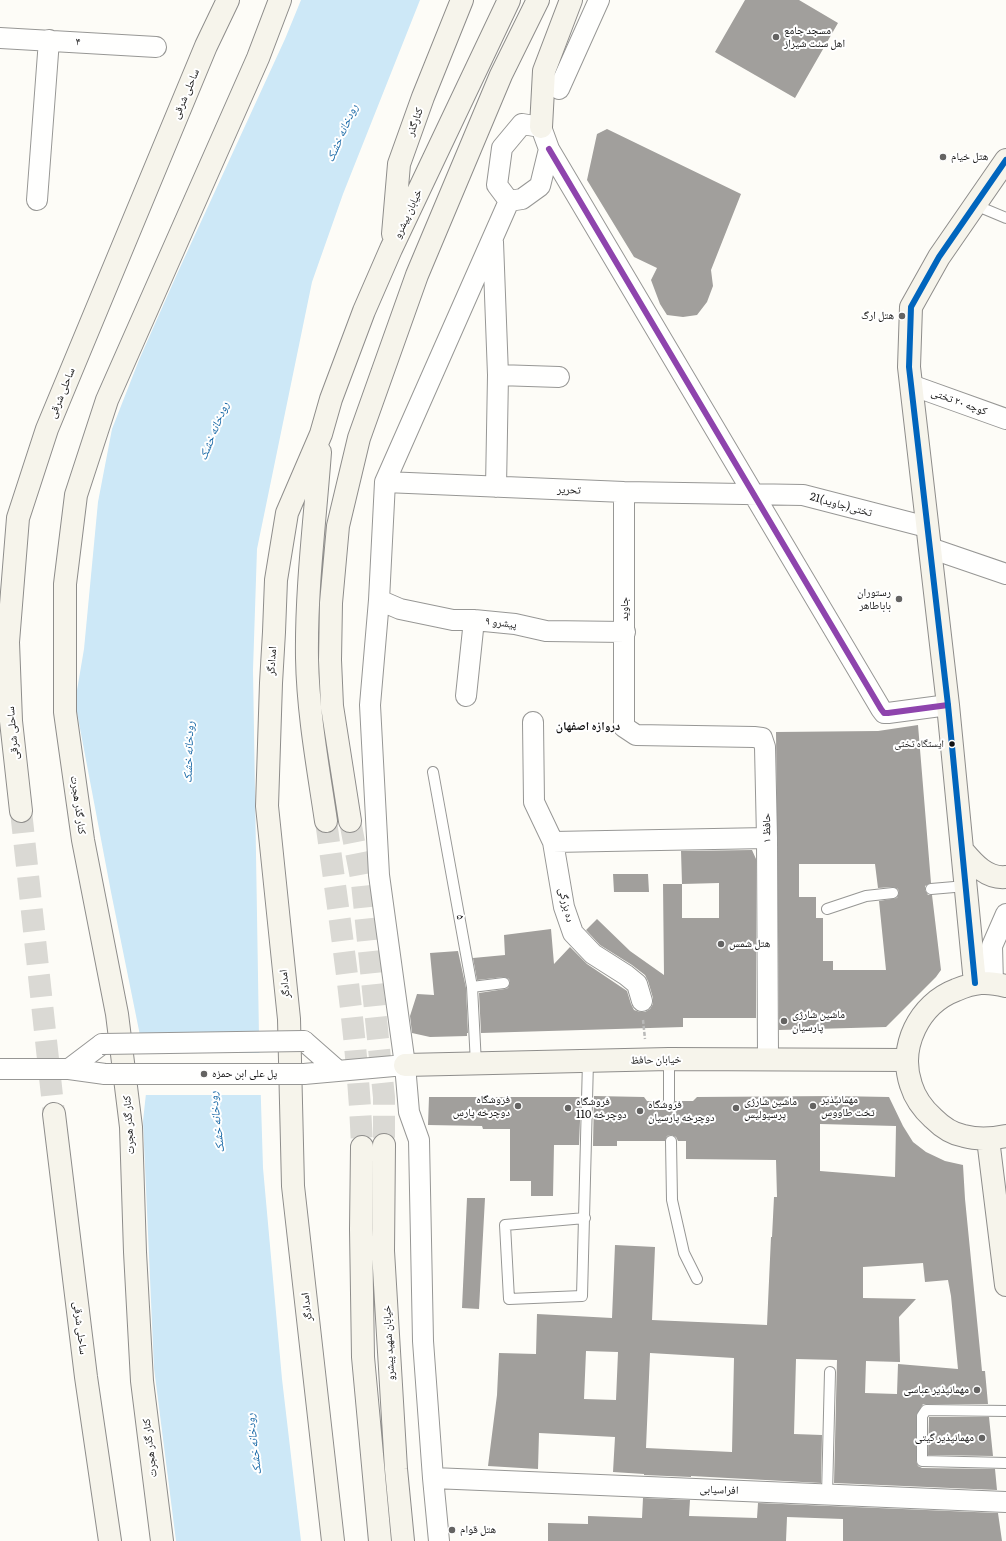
<!DOCTYPE html>
<html>
<head>
<meta charset="utf-8">
<style>
  body { margin:0 }
  canvas { display:block; background:#fdfcf7 }
</style>
</head>
<body>
<canvas width="1006" height="1541"></canvas>
<script>
const ctx = document.querySelector('canvas').getContext('2d');
ctx.lineJoin = 'round';
function paint(path, color) { ctx.fillStyle = color; ctx.fill(path, 'evenodd'); }
function strokePath(path, color, width, dash) { ctx.strokeStyle = color; ctx.lineWidth = width; ctx.lineCap = dash ? 'butt' : 'round'; ctx.setLineDash(dash || []); ctx.stroke(path); }
function label(font, color, halo, rows, align = 'center') {
  ctx.font = font + ' Literata,"Noto Naskh Arabic",serif'; ctx.lineWidth = 4; ctx.setLineDash([]); ctx.textBaseline = 'middle'; ctx.strokeStyle = halo; ctx.fillStyle = color; for (const [text, x, y, turn = 0] of rows) {
    ctx.save(); ctx.translate(x, y); ctx.rotate((+turn || 0) * Math.PI / 180); ctx.textAlign = isNaN(turn) ? turn : align; if (halo) ctx.strokeText(text, 0, 0); ctx.fillText(text, 0, 0); ctx.restore();
  }
}
paint(new Path2D(`
  M301,0H420L343,194L312,282L257,549L253,670L259,1037L263,1168L282,1379L301,1541H176L154,1368L143,1121L148,1075L111,892L75,702L84,649L98,502L112,429L139,360L177,274L285,39Z`), '#cde8f7');
paint(new Path2D(`
  M142,1053H261L263,1095H144L146,1075Z`), '#fdfcf7');
paint(new Path2D(`
  M745,0H799L838,23L795,98L715,52Z
  M607,129L741,194L711,270L713,286L707,302L697,315L683,317L667,315L660,304L651,280L657,268L634,257L587,180L597,134Z
  M918,725L931,883L925,886V890L928,895H932L941,970L936,977L886,1027L779,1030L776,732L878,731ZM799,864H875L878,888L893,887L898,889L899,893L897,898L879,901L886,970H833V961H823V918H816V897H799Z
  M752,850L756,859V1018H683V1027L481,1033L479,993L505,989L508,988L510,983L509,979L504,977L477,980L473,958L505,955L504,935L551,929L554,964L570,947L587,964L627,991L631,1004L634,1010L640,1012H645L650,1009L653,1004V998L648,981L645,975L632,965L600,945L586,930L597,919L630,951L664,975L663,884H682L681,851ZM719,883V918H682V884Z
  M613,874H648L649,892H614Z
  M458,951L466,988L468,1033H467V1036L430,1037L412,1033L410,1016L417,994L434,995L430,953Z
  M594,1096L644,1097L647,1101H663L664,1105L669,1107L673,1106L675,1101H693L697,1097L834,1096L889,1097L903,1126L913,1142L926,1152L945,1161L963,1165L965,1199L982,1371H985L988,1404H923L916,1416V1461L918,1466L922,1468L995,1469L997,1490L834,1483L837,1360L796,1359L794,1434L822,1435L821,1483L691,1476V1477L644,1475V1474L613,1472L615,1437L539,1433L538,1469L488,1466L497,1395L499,1353L536,1354L537,1314L612,1318L615,1245L655,1247L652,1320L767,1325L771,1237H772L774,1197H777L776,1160L686,1159V1141H678L676,1137L671,1135L667,1136L665,1141H617V1146H593ZM820,1124L896,1126L895,1177L820,1171ZM923,1263L925,1282L948,1280L951,1296L958,1369L898,1364L897,1394L865,1393L866,1361L900,1362L899,1317L916,1299L863,1298V1267ZM586,1351L618,1352L616,1400L584,1399ZM650,1353L734,1358L732,1452L646,1448Z
  M429,1097H581L579,1145H554L553,1196H531V1181H510V1129H483L482,1126L428,1125Z
  M467,1198H485L479,1309L462,1308Z
  M929,1417H989L993,1456L928,1455Z
  M643,1498L690,1500L689,1516L757,1518L758,1503L998,1513L1002,1541H843V1519L787,1517L786,1541H548V1523L588,1524V1516L642,1518Z`), '#a19f9c');
strokePath(new Path2D(`
  M21,811L54,1114
  M326,821C341,930 358,1038 362,1147
  M350,821L362,883L384,1097V1145`), '#dad9d4', 22, [22, 11]);
const lane = new Path2D(`
  M975,205L1006,218
  M433,772L472,987L476,1064
  M931,889L966,886
  M827,909L866,896L893,893
  M472,987L504,983
  M669,1059V1101
  M671,1141L672,1200L684,1253L697,1279
  M585,1218L505,1225L509,1299L582,1296L588,1061
  M1006,1411L926,1410L922,1416V1461L1006,1463
  M827,1495L830,1372`);
const street = new Path2D(`
  M0,38L156,47
  M559,89L599,0
  M522,124L541,127L549,149L540,186L522,199L509,201L497,185L502,148Z
  M549,149L881,709L884,713H888L948,705
  M37,200L49,40
  M493,242L498,375L496,487
  M498,375L559,377
  M911,385L1006,419
  M385,482L624,492L803,495L927,527
  M624,492V727L636,735L754,737L762,738L765,747L767,838L768,1059
  M930,548L1006,574
  M379,600L400,609L453,620H474L515,624L546,631L625,632
  M466,696L474,620
  M533,722L534,802L553,842L564,907L573,933L593,954L626,975L637,984L642,1001
  M553,842L767,838
  M993,983L992,946L1006,914
  M304,1041L337,1070
  M0,1069H69L105,1074
  M69,1069L102,1044
  M304,1074L405,1065
  M433,1478L1006,1502
  M439,1541L433,1478L423,1341L419,1140L409,1112L405,1065L379,875L370,705L379,600L385,482L509,201`);
const secondary = new Path2D(`
  M541,127L544,71L571,0
  M393,234L399,164L423,97L462,0
  M320,452C315,520 306,589 307,658C308,713 318,767 326,821
  M21,811L11,721L8,642L18,518L47,429L206,46L228,0
  M350,821L332,706L330,660L331,603L338,526L359,438L417,275L501,75L538,0
  M963,851C974,864 987,879 1006,877
  M975,983L948,705L909,367L911,307L939,257L1006,160
  M1006,986C986,981 975,982 956,990C919,1004 898,1047 911,1085C915,1098 923,1109 933,1118C941,1126 952,1134 964,1136C978,1140 992,1139 1006,1136
  M405,1065L669,1059L907,1060
  M54,1114L86,1377L110,1541
  M988,1139L1006,1285
  M384,1145L383,1251L396,1469L403,1541
  M362,1147L361,1229L363,1357L380,1541
  M162,1541L142,1381L135,1252L131,1127L117,1014L83,840L65,712V584L76,495L107,400L258,58L280,0
  M333,1541L293,1186L289,1019L267,806L271,683L274,632L276,580L287,513L321,434L331,399L364,311L391,249L509,0`);
strokePath(lane, '#979795', 12);
strokePath(street, '#979795', 22);
strokePath(secondary, '#8e8d8b', 24);
strokePath(new Path2D(`
  M643,1020L645,1039`), '#b9b9b8', 2.5, [4, 2]);
strokePath(lane, '#fffffe', 10);
strokePath(street, '#fffffe', 20);
strokePath(secondary, '#f6f4eb', 22);
const streetBridge = new Path2D(`
  M102,1044L304,1041
  M105,1074H304`);
strokePath(streetBridge, '#979795', 22, []);
strokePath(streetBridge, '#fffffe', 20);
strokePath(new Path2D(`
  M549,149L881,709L884,713H888L948,705`), '#8e44ad', 6);
strokePath(new Path2D(`
  M975,983L948,705L909,367L911,307L939,257L1006,160`), '#0065bd', 6);
for (const [x, y, r, color] of [
  [776,37,4,"#646362"],
  [943,157,4,"#646362"],
  [902,316,4,"#646362"],
  [899,599,4,"#646362"],
  [952,744,3.5,"#111"],
  [721,944,4,"#646362"],
  [784,1021,4,"#646362"],
  [204,1074,4,"#646362"],
  [518,1106,4,"#646362"],
  [813,1106,4,"#646362"],
  [568,1108,4,"#646362"],
  [736,1108,4,"#646362"],
  [640,1111,4,"#646362"],
  [977,1390,4,"#646362"],
  [982,1438,4,"#646362"],
  [452,1530,4,"#646362"]
]) { const dot = new Path2D(); dot.arc(x, y, r, 0, 2 * Math.PI); ctx.fillStyle = color; ctx.fill(dot); strokePath(dot, '#fff', 1.5); }
label('10px', '#111', '#fff', [
  ["ایستگاه تختی",944,744]
], 'right');
label('11px', '#111', '#fff', [
  ["مسجد جامع",784,31],
  ["اهل سنت شیراز",784,44],
  ["هتل خیام",951,157],
  ["هتل ارگ",894,316,"right"],
  ["رستوران",891,593,"right"],
  ["باباطاهر",891,606,"right"],
  ["هتل شمس",729,944],
  ["ماشین شارژی",792,1015],
  ["پارسيان",792,1028],
  ["پل علی ابن حمزه",212,1074],
  ["فروشگاه",510,1100,"right"],
  ["دوچرخه پارس",510,1113,"right"],
  ["مهمانپذیر",821,1100],
  ["تخت طاووس",821,1113],
  ["فروشگاه",576,1102],
  ["دوچرخه 110",576,1115],
  ["ماشین شارژی",744,1102],
  ["پرسپولیس",744,1115],
  ["فروشگاه",648,1105],
  ["دوچرخه پارسیان",648,1118],
  ["مهمانپذیر عباسی",969,1390,"right"],
  ["مهمانپذیر گیتی",974,1438,"right"],
  ["هتل قوام",460,1530]
], 'left');
label('11px', '#111', '#fff', [
  ["۴",78,42,4],
  ["ساحلی شرقی",186,94,-67],
  ["کنارگذر",415,122,-70],
  ["خیابان پیشرو",408,214,-65],
  ["ساحلی شرقی",62,393,-68],
  ["کوچه ۲۰ تختی",959,402,20],
  ["تحریر",569,490,2],
  ["21تختی(جاوید)",841,505,15],
  ["جاوید",625,609,-90],
  ["پیشرو ۹",501,623,7],
  ["امدادگر",272,661,-86],
  ["ساحلی شرقی",13,733,-95],
  ["کنار گذر هجرت",78,805,82],
  ["حافظ ۱",767,828,-91],
  ["ده بزرگی",566,905,76],
  ["۵",460,917,80],
  ["امدادگر",285,984,-96],
  ["خیابان حافظ",656,1060,-1],
  ["کنار گذر هجرت",129,1125,-94],
  ["امدادگر",307,1307,-97],
  ["ساحلی شرقی",80,1328,83],
  ["خیابان شهید پیشرو",389,1343,-93],
  ["کنار گذر هجرت",150,1448,-97],
  ["افراسیابی",719,1490,2]
]);
label('italic 12px', '#1768a6', '#fff', [
  ["رودخانه خشک",342,133,-66],
  ["رودخانه خشک",214,431,-68],
  ["رودخانه خشک",189,752,-88],
  ["رودخانه خشک",217,1122,-97],
  ["رودخانه خشک",254,1444,-97]
]);
label('bold 12px', '#111', '#fff', [
  ["دروازه اصفهان",588,726]
]);
</script>
</body>
</html>
